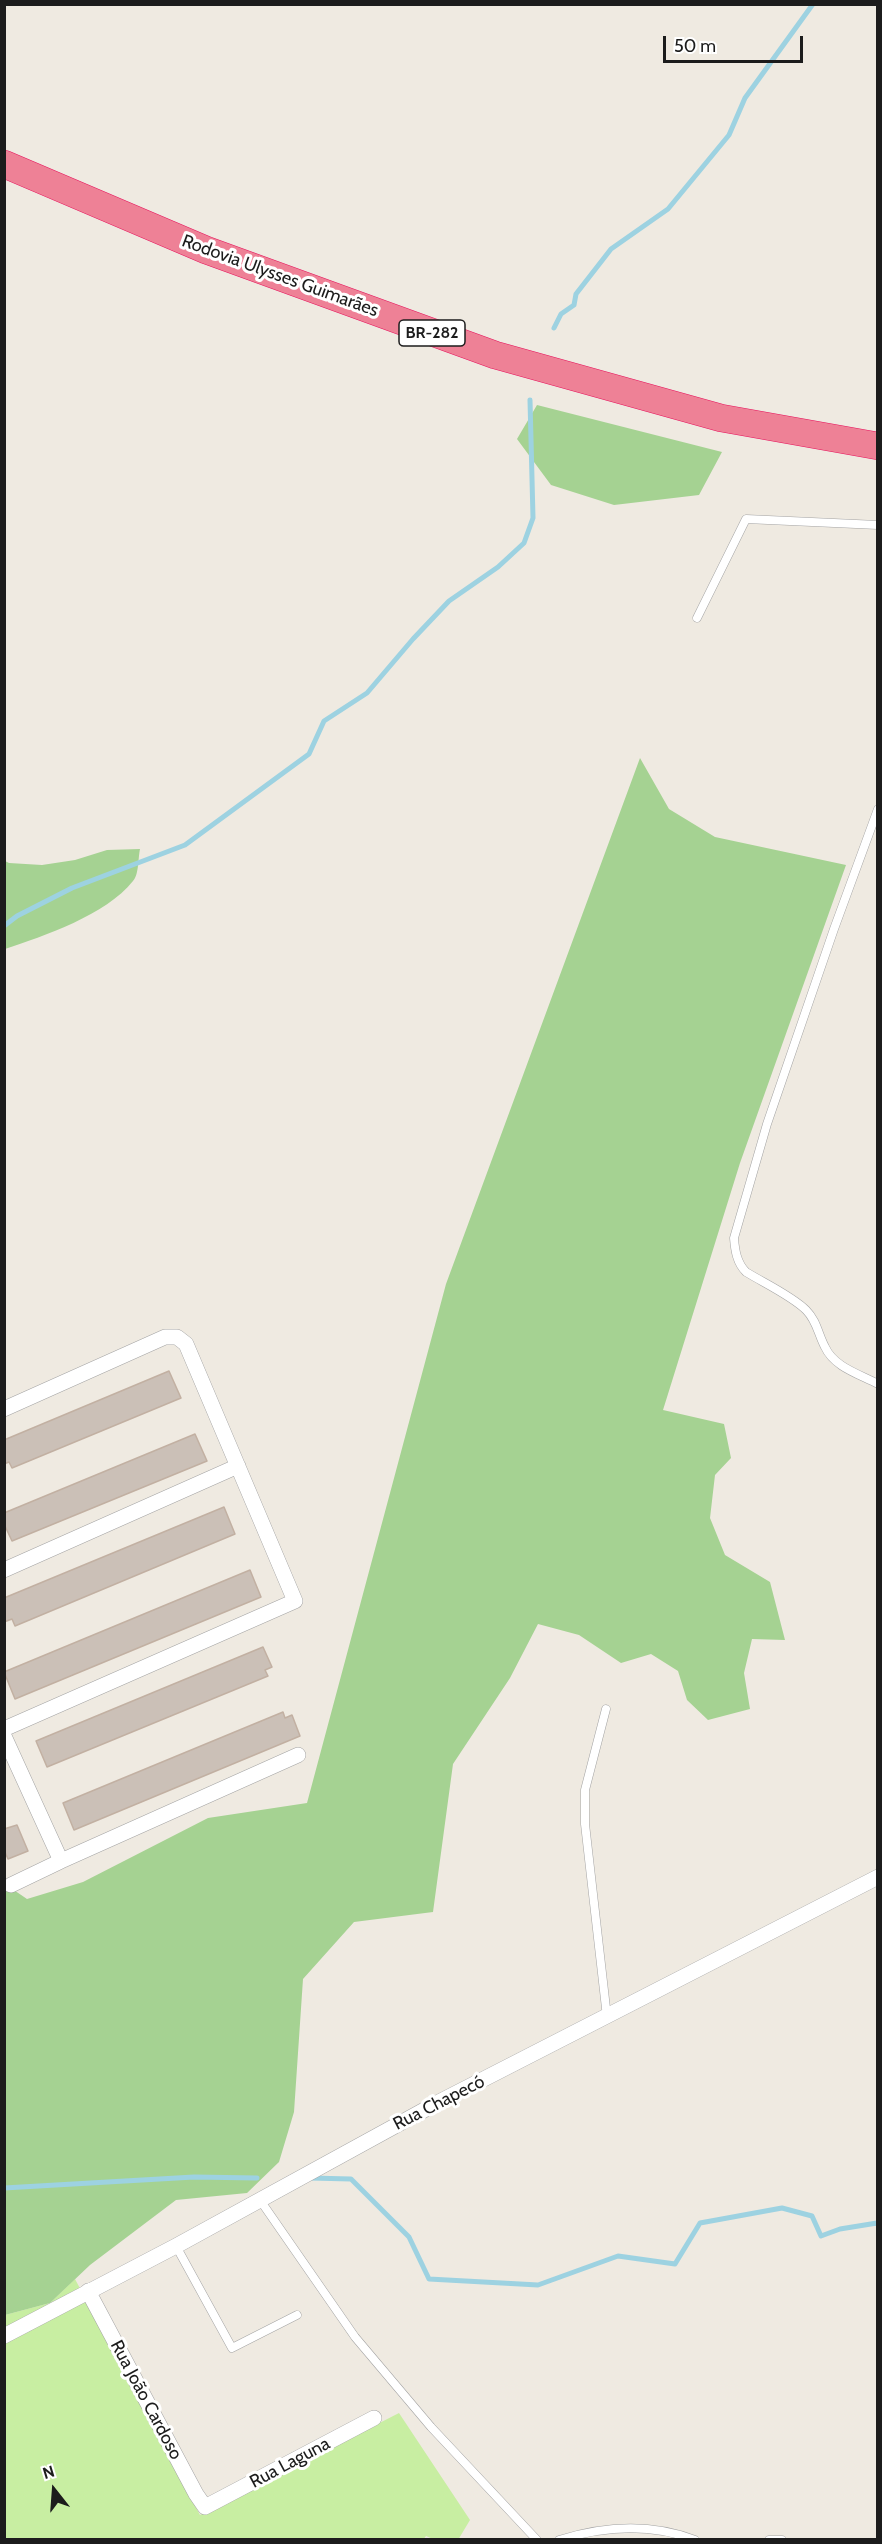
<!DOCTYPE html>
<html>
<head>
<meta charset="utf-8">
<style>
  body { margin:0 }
  #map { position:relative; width:882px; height:2544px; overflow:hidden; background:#efeae1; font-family:Cabin,sans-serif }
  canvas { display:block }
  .frame { position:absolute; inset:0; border:6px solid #1c1c1c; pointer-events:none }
  .north { position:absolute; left:24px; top:2460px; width:60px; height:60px; -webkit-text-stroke:4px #fff; paint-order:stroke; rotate:343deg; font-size:16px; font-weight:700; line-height:24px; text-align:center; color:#1c1c1c }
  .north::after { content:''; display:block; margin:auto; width:21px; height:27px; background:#1c1c1c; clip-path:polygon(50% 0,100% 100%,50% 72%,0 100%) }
  .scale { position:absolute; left:663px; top:36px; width:140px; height:27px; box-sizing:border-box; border:3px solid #1c1c1c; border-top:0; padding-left:8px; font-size:18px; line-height:21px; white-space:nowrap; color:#1c1c1c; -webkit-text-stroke:4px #fff; paint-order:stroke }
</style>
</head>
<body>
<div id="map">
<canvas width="882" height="2544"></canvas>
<div class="frame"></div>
<div class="north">N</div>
<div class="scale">50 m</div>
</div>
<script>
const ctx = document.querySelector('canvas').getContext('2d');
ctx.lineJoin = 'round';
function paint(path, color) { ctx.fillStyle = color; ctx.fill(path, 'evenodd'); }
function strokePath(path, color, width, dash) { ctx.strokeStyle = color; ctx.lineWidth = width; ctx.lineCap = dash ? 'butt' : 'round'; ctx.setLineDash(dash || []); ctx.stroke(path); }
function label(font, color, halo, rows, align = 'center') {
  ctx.font = font + ' Cabin,sans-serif'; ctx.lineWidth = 6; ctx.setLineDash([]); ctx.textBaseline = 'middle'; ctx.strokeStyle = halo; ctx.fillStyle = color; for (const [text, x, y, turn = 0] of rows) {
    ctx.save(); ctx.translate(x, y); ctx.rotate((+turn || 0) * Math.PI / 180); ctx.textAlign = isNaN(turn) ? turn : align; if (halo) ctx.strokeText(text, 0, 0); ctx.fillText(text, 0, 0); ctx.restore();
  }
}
paint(new Path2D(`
  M75,2279L200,2515L399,2413L470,2520L458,2540L433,2539L426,2536L423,2540H5V2315L50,2303Z`), '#c8eea2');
paint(new Path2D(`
  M537,405L722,452L699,495L614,505L551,485L517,439Z
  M640,758L669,809L715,837L846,865L740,1163L663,1410L724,1424L731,1458L715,1475L710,1518L725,1555L770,1582L785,1640L752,1639L744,1673L750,1709L708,1720L687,1700L678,1671L651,1654L621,1663L579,1635L538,1624L510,1678L453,1764L433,1912L354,1922L303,1979L294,2112L279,2162L247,2193L176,2200L90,2265L50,2303L5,2315V1884L27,1899L83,1882L208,1818L307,1803L446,1284Z
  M140,849C138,858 139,875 133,881C106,915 44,936 5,949V861L9,863L42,865L75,860L107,850Z`), '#a5d292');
strokePath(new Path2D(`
  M554,328L561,314L574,305L576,294L611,249L668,209L729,135L745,98L813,4
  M4,926L17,916L72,888L185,845L309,754L324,721L367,693L413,639L449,601L498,567L524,543L533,518L530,400
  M310,2178L351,2179L409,2237L429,2279L538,2285L618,2256L675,2264L700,2223L782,2208L812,2216L821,2236L840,2229L877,2223L878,2225
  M4,2188L194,2177L257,2178`), '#9dd2e1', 5);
const building = new Path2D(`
  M169,1371L181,1398L12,1468L9,1462L4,1464V1440Z
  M195,1434L207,1461L12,1541L4,1524V1513Z
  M224,1507L235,1534L15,1626L12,1619L4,1622V1598Z
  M250,1570L261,1597L15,1699L4,1672Z
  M263,1647L272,1667L265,1670L268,1676L47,1767L36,1741Z
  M283,1712L285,1718L292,1715L300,1736L74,1830L63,1803Z
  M17,1825L28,1851L8,1859L4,1850V1829Z`);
paint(building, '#cbc0b7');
strokePath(building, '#c2b0a2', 1.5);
const lane = new Path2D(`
  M697,618L746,519L878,525
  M878,809L834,929L767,1124L734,1238C735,1251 737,1263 746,1272C764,1283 792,1296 806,1310C817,1321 818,1334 825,1347C834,1367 859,1374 878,1384
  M606,1709L585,1790V1824L607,2017
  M260,2200L355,2337L431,2427L537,2540
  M176,2246L232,2348L297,2315
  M559,2540C604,2526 651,2523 695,2540
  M769,2540H782`);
const street = new Path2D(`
  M4,1409L165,1337H177L186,1344L295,1601L4,1729
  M4,1570L238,1466
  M4,1736L61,1861L11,1885
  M61,1861L298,1755
  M88,2291L196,2494L205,2507L374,2418
  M4,2336L176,2246L437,2103L878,1877`);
const highway = new Path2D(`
  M4,164L206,250L495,355L721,418L878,446`);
strokePath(lane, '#a3a3a3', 9);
strokePath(street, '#a3a3a3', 16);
strokePath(highway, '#e6155e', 28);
strokePath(lane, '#fff', 8);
strokePath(street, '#fff', 15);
strokePath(highway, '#ee8196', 27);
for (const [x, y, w] of [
  [432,333,66]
]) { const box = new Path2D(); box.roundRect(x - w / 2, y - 13, w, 26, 4.5); ctx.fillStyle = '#fff'; ctx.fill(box); strokePath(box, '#1c1c1c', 1.5); }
label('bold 16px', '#1c1c1c', null, [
  ["BR-282",432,333]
]);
label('18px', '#1c1c1c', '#fff', [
  ["Rodovia Ulysses Guimarães",280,276,20],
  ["Rua Chapecó",439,2103,-27],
  ["Rua João Cardoso",146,2400,62],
  ["Rua Laguna",290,2463,-28]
]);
</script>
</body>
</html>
